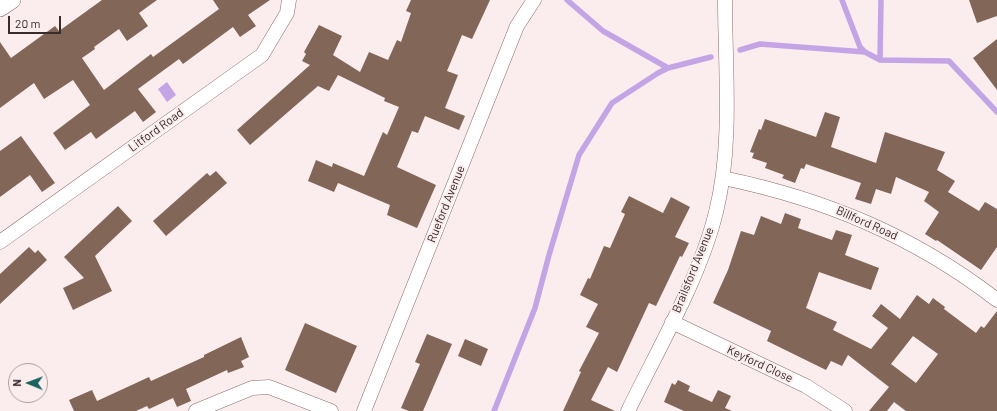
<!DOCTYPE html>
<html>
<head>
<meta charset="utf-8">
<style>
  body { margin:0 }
  #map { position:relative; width:997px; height:411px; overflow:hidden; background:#fbeced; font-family:Barlow,sans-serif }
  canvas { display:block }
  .north { position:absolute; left:8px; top:363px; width:40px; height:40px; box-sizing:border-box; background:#fbeced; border:1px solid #ad9f9f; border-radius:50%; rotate:271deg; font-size:11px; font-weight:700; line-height:16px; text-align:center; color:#382b2b }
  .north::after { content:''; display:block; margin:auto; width:14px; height:18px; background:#19645d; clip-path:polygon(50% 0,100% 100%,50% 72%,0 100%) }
  .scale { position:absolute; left:8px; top:16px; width:53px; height:18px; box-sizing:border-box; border:2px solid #382b2b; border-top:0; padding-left:5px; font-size:12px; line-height:14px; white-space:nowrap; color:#382b2b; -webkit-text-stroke:3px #fbeced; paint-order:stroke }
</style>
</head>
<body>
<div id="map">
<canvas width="997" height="411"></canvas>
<div class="north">N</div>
<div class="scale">20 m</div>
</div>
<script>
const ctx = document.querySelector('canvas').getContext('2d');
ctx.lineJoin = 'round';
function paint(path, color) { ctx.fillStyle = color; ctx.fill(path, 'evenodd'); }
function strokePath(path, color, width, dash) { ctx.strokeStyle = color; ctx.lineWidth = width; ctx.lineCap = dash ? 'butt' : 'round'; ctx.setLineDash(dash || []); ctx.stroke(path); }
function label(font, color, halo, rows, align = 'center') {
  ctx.font = font + ' Barlow,sans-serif'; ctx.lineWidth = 4; ctx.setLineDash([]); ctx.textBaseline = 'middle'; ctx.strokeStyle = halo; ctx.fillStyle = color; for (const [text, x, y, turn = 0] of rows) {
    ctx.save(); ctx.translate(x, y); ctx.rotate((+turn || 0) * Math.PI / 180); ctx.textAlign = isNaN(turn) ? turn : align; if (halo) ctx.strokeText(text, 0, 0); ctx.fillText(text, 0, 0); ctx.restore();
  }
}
paint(new Path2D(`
  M167,82L176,95L167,102L158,89Z`), '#c3a4e5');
strokePath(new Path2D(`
  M567,0L603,31L668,68L711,57
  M842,0L860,47L865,52
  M740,50L760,44L865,52L880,60L949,61L997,112
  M880,60L881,0
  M494,411L535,308L549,255L579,155L612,103L658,73L668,68`), '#c3a4e5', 5.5);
paint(new Path2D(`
  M102,0H157L139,13L148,26L127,41L119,29L94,47L95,49L82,58L104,90L151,54L153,57L219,9L213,0H270L248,15L256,26L240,37L233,27L183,64L179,59L138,89L156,112L143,122L135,111L96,139L91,132L65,150L53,133L90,105L73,80L44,99L34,83L0,108V42L11,58L55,26L59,31Z
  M411,0H490L472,39L462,35L447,71L458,75L445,108L465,116L459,130L425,116L418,133L412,131L397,167L436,185L417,228L387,215L390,205L338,183L334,192L308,181L316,160L332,167L333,163L364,176L383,132L387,135L399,107L384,101L385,98L338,75L329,91L318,86L250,145L237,130L310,65L302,61L306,54L304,52L319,25L342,36L333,55L360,72L369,52L388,60L397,40L401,42L411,13L406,11Z
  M969,0H997V16L977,23Z
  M997,39V90L973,58Z
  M825,112L840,117L831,147L876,163L885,132L945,152L937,170L955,181L948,192L979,211L985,202L997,209V247L981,270L937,240L936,241L925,234L939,212L924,201L929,192L896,177L891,194L876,189L871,204L855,199L861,183L806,164L804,169L801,168L795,183L782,178L784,175L765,168L767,163L752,158L754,153L750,152L759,129L761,130L765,119L816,137Z
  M21,136L55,183L42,192L30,175L0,197V151Z
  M216,171L227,183L166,236L153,221L207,173L210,176Z
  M629,196L663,213L671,197L690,207L675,237L689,243L682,257L680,256L656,306L649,303L617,372L608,367L591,400L615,411H563L581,372L579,371L599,333L586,327L598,304L580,295L588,278L590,279L604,246L610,248L625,214L621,212Z
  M118,206L132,221L95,256L112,291L73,310L63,288L84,278L64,257Z
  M785,213L801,219L798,228L832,240L836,230L852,235L845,255L879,268L871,290L819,272L806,308L837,322L833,330L871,349L888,328L872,316L881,304L900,319L917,295L929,304L933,298L945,307L944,309L976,333L981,326L984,328L997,311V411H906L894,402L887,411H869L889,387L848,355L842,366L831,361L826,370L767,341L771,331L713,303L728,270L741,231L754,235L761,216L781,224ZM913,336L938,354L916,383L891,364Z
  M29,247L35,253L38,250L47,260L0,304V274Z
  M305,323L357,346L336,393L285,370Z
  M427,334L452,344L423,411H409L401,408L420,364L415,362Z
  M241,337L249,357L241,361L244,367L228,373L227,370L186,389L191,401L177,407L173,398L149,409L147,406L136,411H74L69,400L92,390L97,401L149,377L151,381L204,357V355Z
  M465,339L488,349L481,366L458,356Z
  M678,380L690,386L688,391L712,402L718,390L731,396L725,408L732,411H684L664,402L672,383L675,385Z`), '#826759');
const minor = new Path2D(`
  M723,178C825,199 914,236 997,300
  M0,242L262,55L287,13L289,0
  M672,322L806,386L845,411
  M196,411L252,388L269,387L331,411
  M364,411L517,26L534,0
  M628,411C658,349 700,278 716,212C733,144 725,69 725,0`);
const tertiary = new Path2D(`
  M0,8L12,0`);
strokePath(minor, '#8c6c6e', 15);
strokePath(tertiary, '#8c6c6e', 18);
strokePath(minor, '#fff', 14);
strokePath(tertiary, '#fff', 17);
label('12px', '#382b2b', '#fbeced', [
  ["Litford Road",156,130,-36],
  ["Rueford Avenue",446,204,-68],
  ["Billford Road",867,223,24],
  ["Brailsford Avenue",693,270,-68],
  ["Keyford Close",760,364,25]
]);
</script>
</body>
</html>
